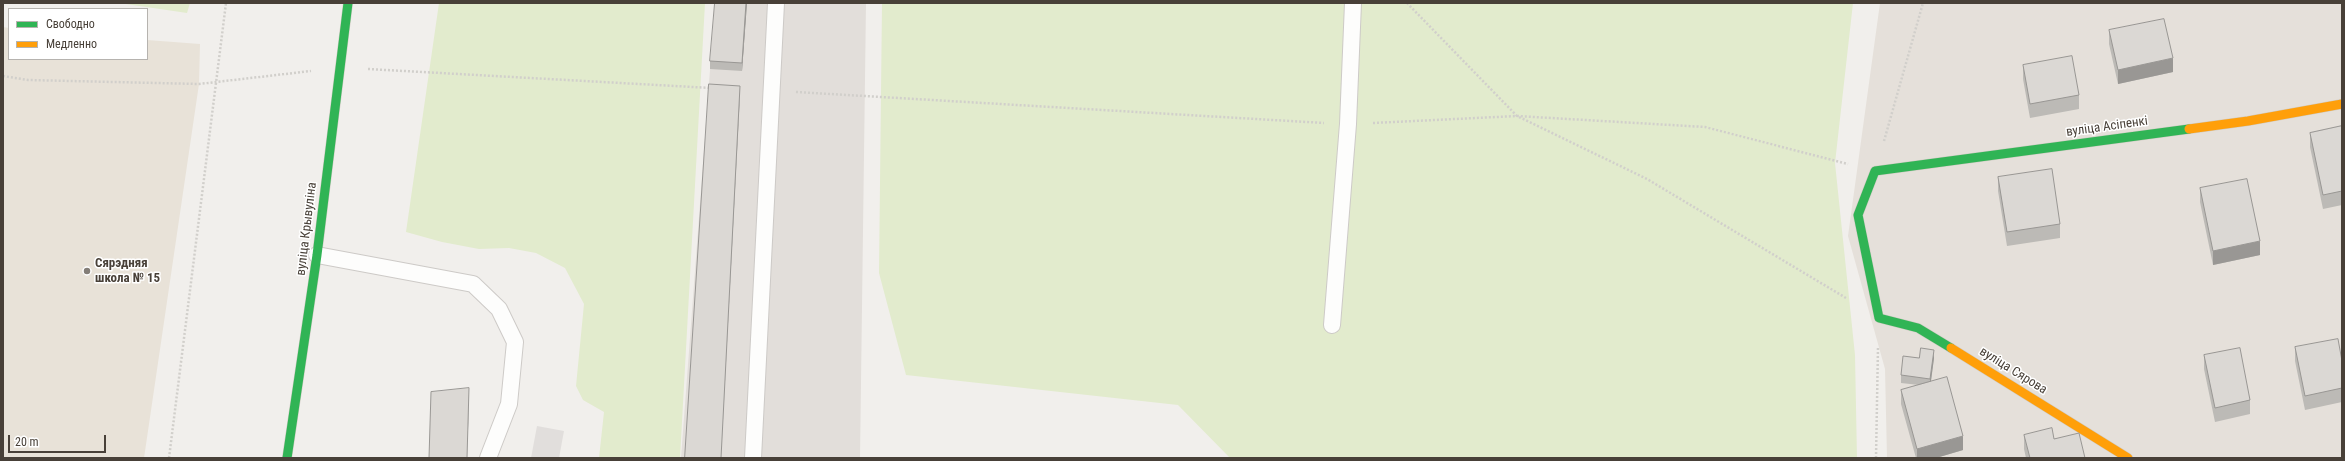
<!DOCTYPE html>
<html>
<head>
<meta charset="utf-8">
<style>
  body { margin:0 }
  #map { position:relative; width:2345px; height:461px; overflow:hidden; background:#f1efec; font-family:"Roboto Condensed",sans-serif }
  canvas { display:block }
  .frame { position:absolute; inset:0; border:4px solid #484038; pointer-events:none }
  .legend { position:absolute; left:8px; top:8px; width:140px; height:52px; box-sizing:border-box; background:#fff; border:1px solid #b6b3af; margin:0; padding:5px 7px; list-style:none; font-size:12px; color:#484038 }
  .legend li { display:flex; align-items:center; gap:8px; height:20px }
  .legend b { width:20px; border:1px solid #b6b3af }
  .scale { position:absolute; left:8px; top:435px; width:98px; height:18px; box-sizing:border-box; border:2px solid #484038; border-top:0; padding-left:5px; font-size:12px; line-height:14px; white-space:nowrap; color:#484038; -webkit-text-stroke:3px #fff; paint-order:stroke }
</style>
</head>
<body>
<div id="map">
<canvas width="2345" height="461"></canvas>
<div class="frame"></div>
<ul class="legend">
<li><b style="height:5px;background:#30b455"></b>Свободно</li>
<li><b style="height:5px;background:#ff9f0a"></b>Медленно</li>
</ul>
<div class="scale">20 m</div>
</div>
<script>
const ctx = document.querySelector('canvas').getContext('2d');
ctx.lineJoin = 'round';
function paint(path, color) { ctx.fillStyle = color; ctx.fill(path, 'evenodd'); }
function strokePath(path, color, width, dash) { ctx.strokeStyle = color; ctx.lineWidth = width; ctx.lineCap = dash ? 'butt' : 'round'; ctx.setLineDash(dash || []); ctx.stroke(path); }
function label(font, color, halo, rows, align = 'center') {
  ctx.font = font + ' "Roboto Condensed",sans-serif'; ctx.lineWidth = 3; ctx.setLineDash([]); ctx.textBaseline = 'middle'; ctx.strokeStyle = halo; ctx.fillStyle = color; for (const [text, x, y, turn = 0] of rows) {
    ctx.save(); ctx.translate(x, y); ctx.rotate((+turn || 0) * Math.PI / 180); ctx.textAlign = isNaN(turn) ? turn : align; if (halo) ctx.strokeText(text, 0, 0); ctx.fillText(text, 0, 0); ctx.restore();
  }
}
paint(new Path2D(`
  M1880,3H2342V458H1887L1885,369L1848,236Z`), '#e5e0da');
paint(new Path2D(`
  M715,3H866L860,458H681Z`), '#e2deda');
paint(new Path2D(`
  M3,27L9,28V59H147V40L200,44L199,84L144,458H3Z`), '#e8e2d8');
paint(new Path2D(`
  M119,3H190L187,13Z
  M439,3H705L680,458H599L604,412L583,400L576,386L584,304L565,268L536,253L509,248L479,249L442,242L406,232Z
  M882,3H1853L1835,163L1855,355L1857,458H1230L1178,405L906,375L879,273Z`), '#e2ebcd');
paint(new Path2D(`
  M537,426L564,431L559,458H531Z`), '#e1dedc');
const lane = new Path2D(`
  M317,255L473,284L499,309L515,342L509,404L488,458
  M1332,325L1348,124L1353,3
  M753,458L776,3`);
const fast = new Path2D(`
  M1951,348L1918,328L1879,318L1858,215L1875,171L2189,129
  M287,458L317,255L348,3`);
const slow = new Path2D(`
  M2189,129L2248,121L2342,104
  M1951,348L2128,458`);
strokePath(lane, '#cdcac7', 18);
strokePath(fast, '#d0cbc3', 10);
strokePath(slow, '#d0cbc3', 10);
strokePath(new Path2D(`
  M1407,3L1517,116L1647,179L1846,298
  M368,69L711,88
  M3,76L28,80L199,84L311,71
  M796,92L1324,123
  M1373,123L1517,116L1705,127L1848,164
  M1884,141L1923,3
  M169,458L226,3
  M1876,458L1878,347`), '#d1cfcb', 2.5, [2, 2]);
strokePath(lane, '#fdfdfc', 16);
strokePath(fast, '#30b455', 9);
strokePath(slow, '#ff9f0a', 9);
paint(new Path2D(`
  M747,3L742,71L710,69V61Z
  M2109,30L2173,72L2118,84L2109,44Z
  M2023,65L2079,95V109L2030,118L2023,79Z
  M2342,126V205L2323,209L2310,147V133Z
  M1998,177L2060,224V238L2007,246L1998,191Z
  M2200,188L2260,255L2213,265L2200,202Z
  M2295,347L2342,361V402L2305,410L2295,361Z
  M2204,355L2250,400V414L2215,422L2204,369Z
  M1919,358H1934L1931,382L1963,450L1936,458H1916L1901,404V390L1919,385L1901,383V375Z
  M2024,435L2054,439L2085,458H2026L2024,449Z`), '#bcbab6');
paint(new Path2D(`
  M746,3H747L742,71V63Z
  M2173,58V72L2118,84V70Z
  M740,86V94L721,458Z
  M2260,241V255L2213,265V251Z
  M1934,350V358L1930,387V379Z
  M469,388V402L467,458Z
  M1963,436V450L1936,458H1917V449Z`), '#999794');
const building = new Path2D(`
  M715,3H746L742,63L710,61Z
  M2164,19L2173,58L2118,70L2109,30Z
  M2072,56L2079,95L2030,104L2023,65Z
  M709,84L740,86L721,458H685Z
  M2342,126V191L2323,195L2310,133Z
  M2052,169L2060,224L2007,232L1998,177Z
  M2247,179L2260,241L2213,251L2200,188Z
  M2338,339L2342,361V388L2305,396L2295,347Z
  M1921,348L1934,350L1930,379L1901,375L1903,356L1919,358Z
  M2240,348L2250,400L2215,408L2204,355Z
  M1947,377L1963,436L1917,449L1901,390Z
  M469,388L467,458H429L431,392Z
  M2052,428L2054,439L2079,433L2085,458H2030L2024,435Z`);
paint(building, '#dbd8d4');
strokePath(building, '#999794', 1);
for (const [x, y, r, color] of [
  [87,271,4,"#837d77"]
]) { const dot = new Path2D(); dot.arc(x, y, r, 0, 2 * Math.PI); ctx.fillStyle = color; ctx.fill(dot); strokePath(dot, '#fff', 1.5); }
label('13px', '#484038', '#fff', [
  ["вуліца Асіпенкі",2107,127,-8],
  ["вуліца Крывуліна",307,229,-83],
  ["вуліца Сярова",2013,371,32]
]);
label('bold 13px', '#484038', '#fff', [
  ["Сярэдняя",95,264],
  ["школа № 15",95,279]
], 'left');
</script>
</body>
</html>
